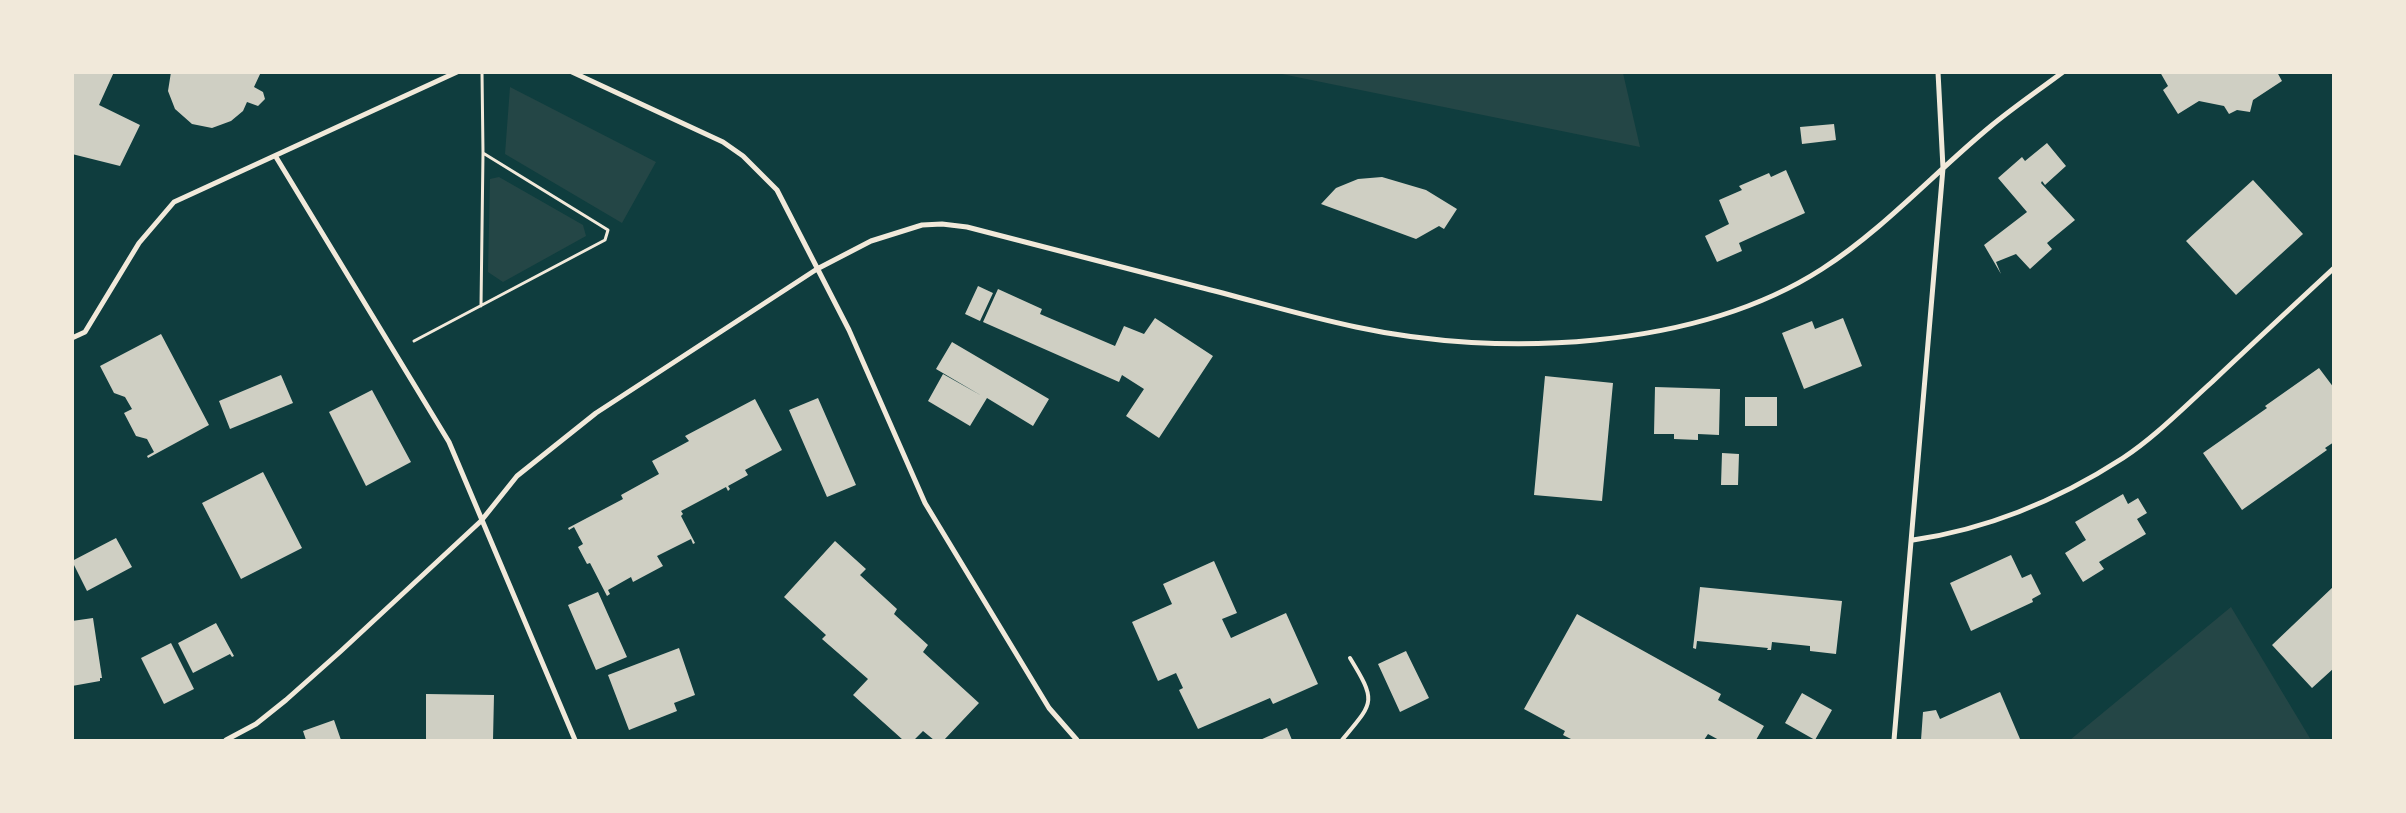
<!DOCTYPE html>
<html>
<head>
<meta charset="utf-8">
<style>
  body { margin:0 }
  #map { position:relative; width:2406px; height:813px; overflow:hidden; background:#0f3d3e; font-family:"PT Sans",sans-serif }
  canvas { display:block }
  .frame { position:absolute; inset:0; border:74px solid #f1e9da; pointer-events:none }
</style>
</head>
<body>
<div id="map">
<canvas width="2406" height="813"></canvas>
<div class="frame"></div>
</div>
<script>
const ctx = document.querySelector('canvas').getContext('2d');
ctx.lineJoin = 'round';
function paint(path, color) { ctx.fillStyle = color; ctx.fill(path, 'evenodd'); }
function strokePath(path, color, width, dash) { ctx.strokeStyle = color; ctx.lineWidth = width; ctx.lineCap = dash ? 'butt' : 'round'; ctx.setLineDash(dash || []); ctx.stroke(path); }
paint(new Path2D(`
  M1277,73H1623L1640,147Z
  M510,87L656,162L622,223L505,154Z
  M499,177L583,225L586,236L503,282L488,272L490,179Z
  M2231,607L2311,740H2070Z`), '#244646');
paint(new Path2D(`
  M72,72H114L99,105L140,125L120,166L72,154Z
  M171,72H261L254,87L263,92L265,99L258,106L247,102L243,111L231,121L212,128L192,124L175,109L168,91Z
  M2160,72H2277L2282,81L2253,100L2250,112L2237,110L2229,114L2224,106L2199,101L2178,114L2163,90L2168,86Z
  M1834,124L1836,140L1802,144L1800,127Z
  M2047,143L2066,166L2045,185L2042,181L2041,183L2075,220L2047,243L2052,249L2030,269L2016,254L1996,262L2001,274L1984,245L2027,212L1998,178L2022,157L2025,161Z
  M1786,170L1805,213L1739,243L1742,251L1717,262L1705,236L1729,224L1719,200L1742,190L1739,186L1769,173L1771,177Z
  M1382,177L1426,190L1457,209L1444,229L1439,226L1416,239L1321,204L1336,188L1358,179Z
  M2253,180L2303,234L2236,295L2186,241Z
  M978,286L993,293L980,321L965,314Z
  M998,289L1042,309L1040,314L1115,346L1124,326L1144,334L1155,318L1213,356L1159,438L1126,416L1144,389L1122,375L1119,382L983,322Z
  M1843,318L1862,366L1804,389L1782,333L1812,321L1815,329Z
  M161,334L209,425L148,458L147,456L154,452L147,439L136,436L124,413L132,409L125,397L114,393L100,366Z
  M952,342L1049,399L1033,426L987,398L970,426L928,401L943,374L982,396L936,369Z
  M2319,368L2334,388V442L2325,448L2327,450L2242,510L2203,453L2267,408L2265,406Z
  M281,375L293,403L230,429L219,401Z
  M1545,376L1613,383L1602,501L1534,495Z
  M1655,387L1720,389L1719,435L1698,434V440L1674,439V434H1654Z
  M372,390L411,462L366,486L329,412Z
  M1745,397H1777V426H1745Z
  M818,398L856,485L827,497L789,410Z
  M755,399L782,450L745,470L748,475L728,486L730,489L728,491L726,487L681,511L683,514L681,516L695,543L693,544L691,539L657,556L663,566L633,582L631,577L608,590L610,594L607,596L590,563L587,564L578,547L583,544L574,527L569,530L568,528L623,499L621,495L659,474L652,461L689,441L685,436Z
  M1722,453L1739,454L1738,485H1721Z
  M263,472L302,548L241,579L202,503Z
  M2123,494L2128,504L2138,498L2147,513L2137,519L2146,534L2099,562L2104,569L2083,582L2065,553L2086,540L2075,522Z
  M116,538L132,567L87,591L72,561Z
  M835,541L866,569L860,575L897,609L894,614L928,645L923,652L979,703L944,740H934L923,731L914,740H903L853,695L868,679L822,639L826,635L784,597Z
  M2011,555L2022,578L2031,574L2041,594L2032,599L2033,602L1971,631L1950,583Z
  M1214,561L1237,613L1222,619L1231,638L1286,613L1318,684L1273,704L1270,698L1198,729L1179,690L1183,688L1176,673L1158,681L1132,622L1172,604L1163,584Z
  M2334,586V668L2312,688L2272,645Z
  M1700,587L1842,601L1836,654L1810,651V646L1772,642L1771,650H1767L1768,648L1697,641L1696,649L1693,648Z
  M598,592L627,657L596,670L568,605Z
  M1577,614L1721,694L1718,700L1764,726L1756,740H1719L1708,734L1704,740H1573L1563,735L1565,731L1524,709Z
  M93,618L102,678H100V681L72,686V621Z
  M216,623L234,656L232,657L230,654L193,673L178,643Z
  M171,643L194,689L164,704L141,658Z
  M679,648L695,695L674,703L677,711L629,730L608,675Z
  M1406,651L1429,698L1400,712L1378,664Z
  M2000,692L2020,739L1921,740L1923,712L1936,710L1940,719Z
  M1802,693L1832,710L1815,740L1785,723Z
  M426,694L494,695L493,740H426Z
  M334,720L341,740H306L303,731Z
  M1287,728L1292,740H1260Z`), '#cfcfc3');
strokePath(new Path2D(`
  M481,306L483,153
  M414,341L605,240L608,230L483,153L482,72`), '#f1e9da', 3);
strokePath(new Path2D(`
  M1342,740C1374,702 1377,702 1350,658`), '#f1e9da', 4);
strokePath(new Path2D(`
  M572,72L723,142L743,156L777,190L849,330L925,503L1049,708L1077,740
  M276,157L449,442L575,740
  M72,338L85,332L139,243L174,202L457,72
  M1913,540C1989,529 2058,500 2123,458C2155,437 2183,408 2212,382C2252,344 2293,306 2334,268
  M226,740L256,724L286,700L341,651L481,521L517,476L596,413L817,269L871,241L922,225L942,224L967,227C1044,247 1122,267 1199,287C1251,300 1303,316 1356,327C1499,358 1696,350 1822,269C1884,229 1934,173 1991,126C2014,107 2039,90 2063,72
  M1894,740L1943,168L1938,72`), '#f1e9da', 5);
</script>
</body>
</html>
